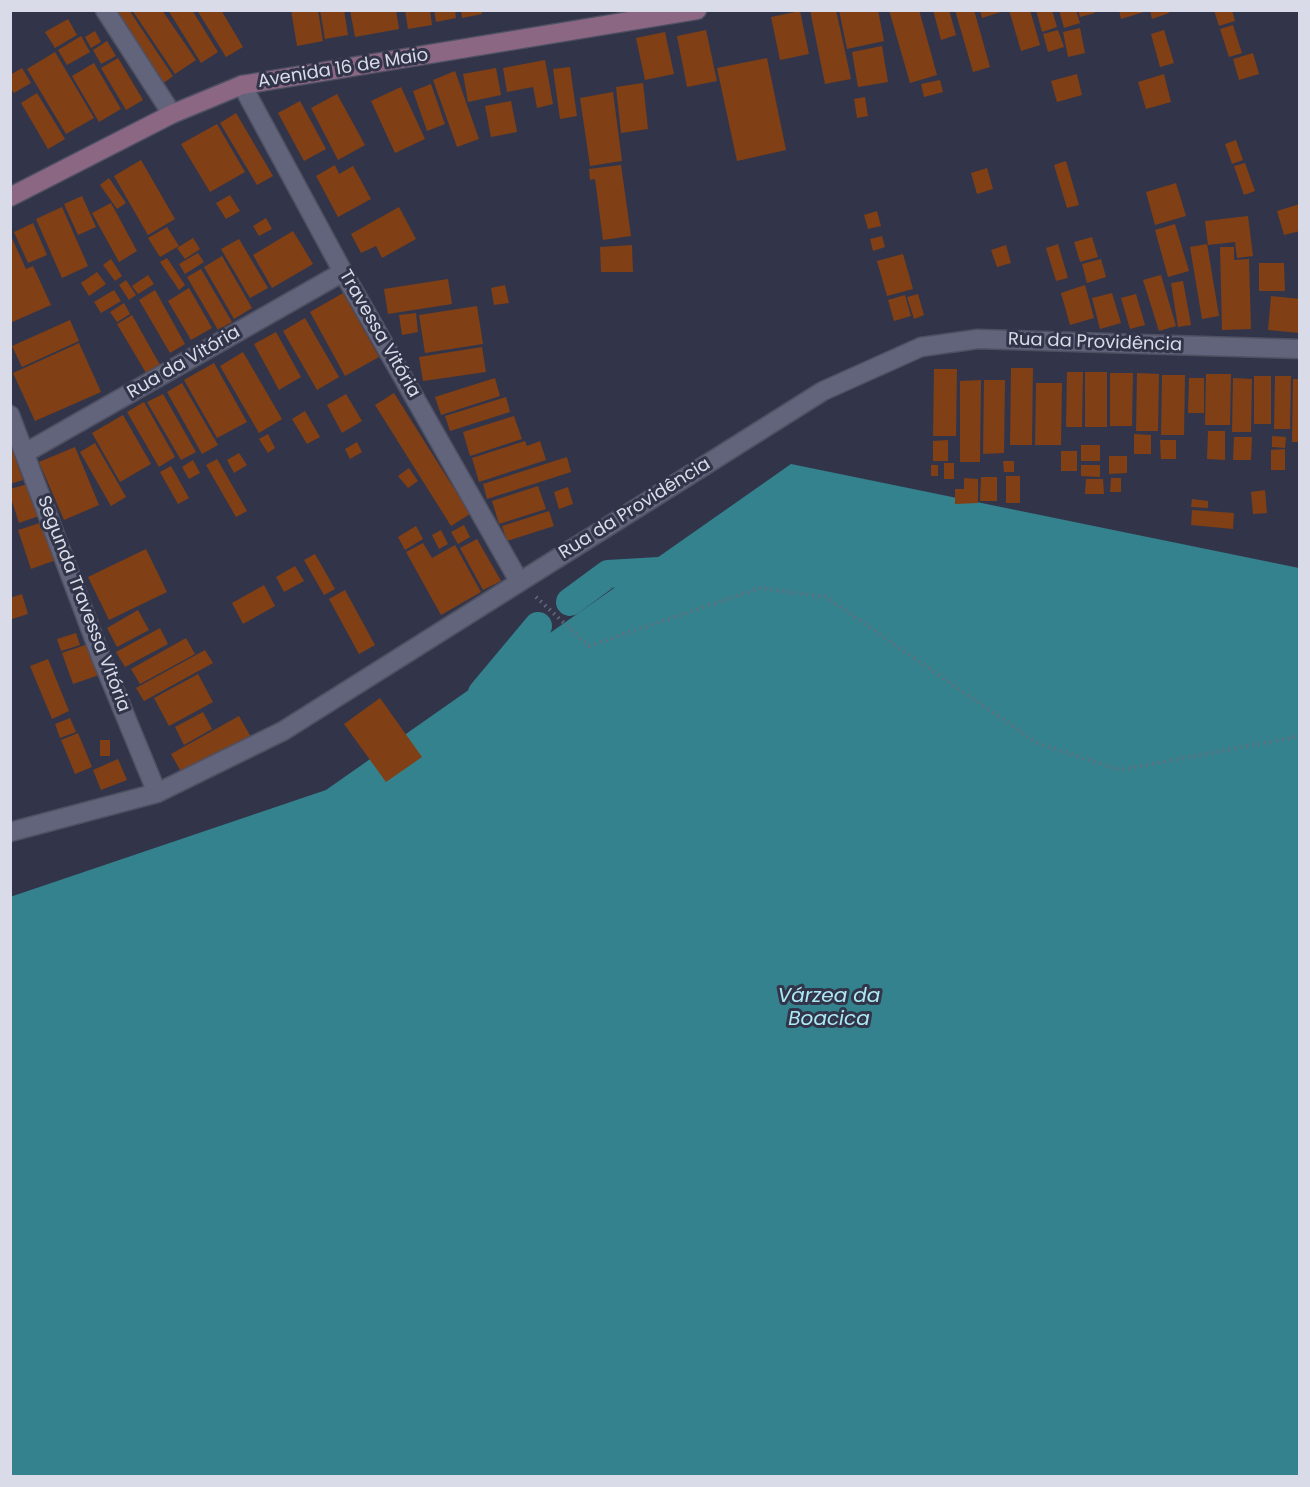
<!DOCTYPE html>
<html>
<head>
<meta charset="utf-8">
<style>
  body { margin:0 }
  #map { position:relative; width:1310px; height:1487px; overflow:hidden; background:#323549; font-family:Poppins,sans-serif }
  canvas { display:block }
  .frame { position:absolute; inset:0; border:12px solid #d9dbe8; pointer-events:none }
</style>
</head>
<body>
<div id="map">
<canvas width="1310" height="1487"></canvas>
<div class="frame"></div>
</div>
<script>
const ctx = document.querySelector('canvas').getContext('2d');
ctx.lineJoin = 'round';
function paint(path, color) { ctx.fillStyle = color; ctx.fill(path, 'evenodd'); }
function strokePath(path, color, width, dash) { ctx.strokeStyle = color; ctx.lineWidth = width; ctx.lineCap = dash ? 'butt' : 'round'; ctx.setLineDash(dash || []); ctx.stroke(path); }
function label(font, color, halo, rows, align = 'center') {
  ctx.font = font + ' Poppins,sans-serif'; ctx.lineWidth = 6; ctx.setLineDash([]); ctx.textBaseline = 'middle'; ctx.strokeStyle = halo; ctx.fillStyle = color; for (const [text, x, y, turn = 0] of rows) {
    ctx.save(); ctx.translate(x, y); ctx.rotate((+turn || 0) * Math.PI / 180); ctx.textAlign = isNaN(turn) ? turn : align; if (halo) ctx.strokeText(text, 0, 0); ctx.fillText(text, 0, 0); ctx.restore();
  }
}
paint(new Path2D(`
  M791,464L1299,568V1476H11L10,897L326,790Z`), '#34828e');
strokePath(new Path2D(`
  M570,602L608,574L676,570
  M482,693L538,626`), '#34828e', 28);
paint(new Path2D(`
  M116,10H129L173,76L161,85Z
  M132,10H162L196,60L175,74Z
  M168,10H192L218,52L201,63Z
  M197,10H221L243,47L226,57Z
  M291,10H318L323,41L297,46Z
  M320,10H344L348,35L325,39Z
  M350,10H396L399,29L355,37Z
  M405,10H430L432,25L408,29Z
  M434,10H455L456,18L436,22Z
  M461,10H481L482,14L462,18Z
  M810,10H836L851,79L825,84Z
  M839,10H878L884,41L847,49Z
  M889,10H919L937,75L910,83Z
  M933,10H949L956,35L941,40Z
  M955,10H974L990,67L973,72Z
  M980,10H1004V11L982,18Z
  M1009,10H1030L1040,45L1021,51Z
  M1036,10H1052L1057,27L1042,32Z
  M1059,10H1076L1080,23L1064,28Z
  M1078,10H1094L1095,13L1080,17Z
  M1119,10H1147V11L1121,19Z
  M1150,10H1168L1169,13L1152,19Z
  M1214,10H1232L1235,21L1219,26Z
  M800,11L809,54L780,60L771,17Z
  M68,19L77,35L55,48L45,32Z
  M1233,25L1242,53L1229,57L1220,29Z
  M1080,28L1085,53L1068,57L1063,32Z
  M706,30L717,81L687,87L677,36Z
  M1058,30L1064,47L1048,52L1043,34Z
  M1164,30L1174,63L1160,67L1151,34Z
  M95,31L101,42L91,48L85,37Z
  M665,32L674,74L645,80L636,38Z
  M81,36L90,52L67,65L58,50Z
  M107,41L116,56L101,64L93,50Z
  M882,46L888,82L858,87L852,52Z
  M55,52L94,118L66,134L27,69Z
  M1253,53L1259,74L1239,80L1233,59Z
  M118,58L143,100L126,110L101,68Z
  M767,58L786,150L737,161L717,68Z
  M545,60L553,104L537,108L533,87L507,92L503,68Z
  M94,63L121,109L99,122L72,76Z
  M570,67L577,116L560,119L553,69Z
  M22,68L31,83L14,93L10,88V75Z
  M496,68L501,95L468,102L463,74Z
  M455,71L479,139L457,147L433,80Z
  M1077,74L1082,95L1057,102L1051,81Z
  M1164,74L1171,102L1146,109L1138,82Z
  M940,80L943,92L924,97L921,84Z
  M643,83L648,129L621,133L616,87Z
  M431,84L445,124L427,131L413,91Z
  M401,87L425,139L395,153L371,101Z
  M613,92L622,161L590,166L580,98Z
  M37,93L65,139L48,149L21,103Z
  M337,94L365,145L338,160L311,108Z
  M865,97L868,116L857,118L854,99Z
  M300,101L326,149L304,161L278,113Z
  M511,101L517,132L491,137L485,106Z
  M236,113L273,176L257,185L220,123Z
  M217,124L245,172L210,192L181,144Z
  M1236,140L1243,160L1232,164L1225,144Z
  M141,160L175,219L148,235L114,176Z
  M1066,161L1079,205L1067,208L1054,165Z
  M1245,163L1255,191L1244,195L1234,166Z
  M335,165L339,174L353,166L371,199L338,217L316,176Z
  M621,165L631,236L603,240L595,179L590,180L589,169Z
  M987,168L993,189L977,194L971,173Z
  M109,178L126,203L117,209L100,185Z
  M1176,183L1186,216L1155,225L1146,192Z
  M230,195L240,211L226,219L216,203Z
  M82,196L96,227L78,235L64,204Z
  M111,203L137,251L119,262L92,213Z
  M1300,204V231L1284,235L1277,211Z
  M62,207L88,266L62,278L36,219Z
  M399,207L416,239L382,258L376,246L361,253L351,234Z
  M877,211L881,226L868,229L864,215Z
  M1248,216L1253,256L1237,258L1235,242L1208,245L1205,221Z
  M266,218L272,229L259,236L253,226Z
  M33,223L47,255L28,263L14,232Z
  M1175,224L1189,271L1168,277L1155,230Z
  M167,227L179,246L160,257L148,238Z
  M293,231L313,264L272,288L253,255Z
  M10,234L26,269L33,266L51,305L10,323Z
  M882,236L885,247L873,251L870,239Z
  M1092,237L1098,257L1080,262L1074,242Z
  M193,238L200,249L185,259L177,248Z
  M239,239L268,288L250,298L221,249Z
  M1058,244L1068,278L1056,281L1046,248Z
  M1207,244L1219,316L1202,319L1190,247Z
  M632,245L633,272H601L600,247Z
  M1006,245L1011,263L997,267L991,250Z
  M1220,247H1234V260L1249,259L1251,329L1222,330Z
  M198,253L204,262L185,274L179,264Z
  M903,254L913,289L887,296L877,261Z
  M222,256L252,308L234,319L204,267Z
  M167,258L185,285L179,290L160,262Z
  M111,259L122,276L115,281L103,265Z
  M1101,259L1106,277L1087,283L1082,264Z
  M1259,263H1284L1285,291H1259Z
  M201,269L232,322L218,330L187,277Z
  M97,272L106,284L89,296L81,283Z
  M148,275L154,284L138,294L132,286Z
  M1161,275L1176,326L1159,331L1143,280Z
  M448,279L452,304L388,314L384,289Z
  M126,280L136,295L129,300L119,285Z
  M1183,281L1191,325L1178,327L1171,283Z
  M505,285L509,303L494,305L491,288Z
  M1085,285L1094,318L1070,325L1061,293Z
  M189,288L212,328L191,340L168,301Z
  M114,290L121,301L101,313L94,302Z
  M155,290L185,344L170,353L139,300Z
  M343,293L379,357L345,376L310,312Z
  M1112,293L1121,323L1100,329L1092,298Z
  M918,294L924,315L914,319L907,297Z
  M1136,294L1145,325L1130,329L1121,298Z
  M905,295L911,316L894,321L888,300Z
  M1271,296L1300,299V333L1268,330Z
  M124,303L130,314L117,322L110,312Z
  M477,306L483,344L425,353L419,315Z
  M416,313L418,332L402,335L399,315Z
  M132,315L160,365L146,373L117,324Z
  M305,318L339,377L317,390L283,331Z
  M70,320L79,341L22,367L12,346Z
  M276,332L301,377L279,390L254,344Z
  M79,343L101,392L35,421L13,373Z
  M482,347L486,372L423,381L419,357Z
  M243,352L282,419L259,433L220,366Z
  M214,363L247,422L217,438L184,380Z
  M1011,368H1033L1032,445H1010Z
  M934,369H957L956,436H933Z
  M1067,372H1083L1082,427H1066Z
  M1085,372H1107V427H1085Z
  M1110,373H1133L1132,426H1110Z
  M1137,373L1159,374L1158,431H1136Z
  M1206,374H1231L1230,425H1205Z
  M1162,375H1185L1184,435H1161Z
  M1254,376H1271V424H1254Z
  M1275,376H1291L1290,429H1274Z
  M495,378L500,396L441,415L435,397Z
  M1189,378H1204V413H1188Z
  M1233,378L1252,379L1251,432H1232Z
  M1293,379H1300V442H1292Z
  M981,380L980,462H960V381Z
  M984,380H1005L1004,453L983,454Z
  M182,383L218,445L202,454L167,392Z
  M1036,383H1062L1061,445H1035Z
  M394,393L470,514L451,526L375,405Z
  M163,394L196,452L181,460L147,402Z
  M346,394L362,421L342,433L327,405Z
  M506,397L510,412L450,431L445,416Z
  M144,402L175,457L159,467L127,412Z
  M305,411L320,437L307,444L292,419Z
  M123,415L151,464L120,482L92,433Z
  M514,416L522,439L470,456L463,432Z
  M1208,431H1225V460L1207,459Z
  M268,434L275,448L268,453L259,439Z
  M1134,434L1151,435V454H1134Z
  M1272,436L1286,437L1285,448L1272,447Z
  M1234,437H1252L1251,460H1233Z
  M948,440V461H933V441Z
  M1160,440H1176V459H1161Z
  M525,441L527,446L540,441L546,460L479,482L472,458Z
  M357,442L362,452L350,459L345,449Z
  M10,443L23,480L10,484Z
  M95,443L126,497L111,506L80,452Z
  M1081,445H1100V461H1081Z
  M75,447L99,505L64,520L39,462Z
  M1285,449V470H1271V450Z
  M1061,451H1077V471H1061Z
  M239,453L247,465L234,473L227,460Z
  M1109,456H1127V473L1109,474Z
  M567,457L571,472L487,499L483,484Z
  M217,459L247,511L236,517L206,465Z
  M193,460L200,473L189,479L182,467Z
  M1003,461H1014V472H1004Z
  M944,463H954V479H944Z
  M931,465H938V476H931Z
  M1081,465H1100V477L1081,476Z
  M171,466L189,498L178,504L160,472Z
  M409,468L418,481L408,488L398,476Z
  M1006,476H1020V503H1006Z
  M981,477H997V501H980Z
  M964,478L978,479V503L955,504V489H964Z
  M1111,478H1121V492H1110Z
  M1086,479H1103L1104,494H1085Z
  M28,484L39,516L19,523L10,495V489Z
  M538,486L546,509L499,524L492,501Z
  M568,487L573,504L559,509L554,492Z
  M1265,490L1267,513L1253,514L1251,492Z
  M1192,499L1208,501V508L1191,507Z
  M1192,510L1234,513L1233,529L1191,525Z
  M549,511L554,526L507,541L502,526Z
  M43,522L56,560L31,569L18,530Z
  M464,525L470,537L458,544L451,532Z
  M416,526L423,539L405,550L398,537Z
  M441,530L448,544L439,549L432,535Z
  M477,539L501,581L483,590L460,548Z
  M423,543L432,558L455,545L481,592L441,615L406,552Z
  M146,549L167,592L109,620L88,577Z
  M315,554L335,589L324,595L304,560Z
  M295,566L304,581L284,592L276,577Z
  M264,585L275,606L243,624L232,603Z
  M345,590L375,645L359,654L329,599Z
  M22,594L28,614L12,619L10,598Z
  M138,610L149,630L117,647L107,628Z
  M160,628L168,644L125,667L116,652Z
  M76,633L80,645L61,651L57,639Z
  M186,638L195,654L140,684L131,669Z
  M88,644L99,675L73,684L62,653Z
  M205,650L213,663L144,701L136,688Z
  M48,659L69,711L52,719L30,666Z
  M198,674L213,702L169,726L154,698Z
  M380,698L422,757L386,782L344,724Z
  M203,712L212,729L184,745L175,727Z
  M239,716L252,739L184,777L171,754Z
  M70,718L76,732L60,738L55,724Z
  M78,733L92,767L75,774L61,740Z
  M100,740H110V756H100Z
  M118,759L127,780L101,790L93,770Z`), '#803f15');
const street = new Path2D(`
  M105,10L172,114
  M242,85L343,272L519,581
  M10,415L101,657L157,793
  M25,453L343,272
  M10,832L157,793L283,731L823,391L921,347L978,339L1300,349`);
const secondary = new Path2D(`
  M10,197L172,114L242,85L697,10`);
strokePath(street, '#4f5163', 21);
strokePath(secondary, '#4f5163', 21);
strokePath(new Path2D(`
  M536,597L589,646L760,588L826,597L1037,743L1120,770L1300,736`), '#686b7d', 4, [1.5, 4.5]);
strokePath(street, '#61647b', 18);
strokePath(secondary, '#8c6784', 18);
label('18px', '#d9dbe8', '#323549', [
  ["Avenida 16 de Maio",343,69,-9],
  ["Travessa Vitória",379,334,60],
  ["Rua da Providência",1095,343,2],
  ["Rua da Vitória",184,363,-30],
  ["Rua da Providência",635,509,-32],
  ["Segunda Travessa Vitória",83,604,69]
]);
label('italic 20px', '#ace9f4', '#323549', [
  ["Várzea da",829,997],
  ["Boacica",829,1020]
]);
</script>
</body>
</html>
